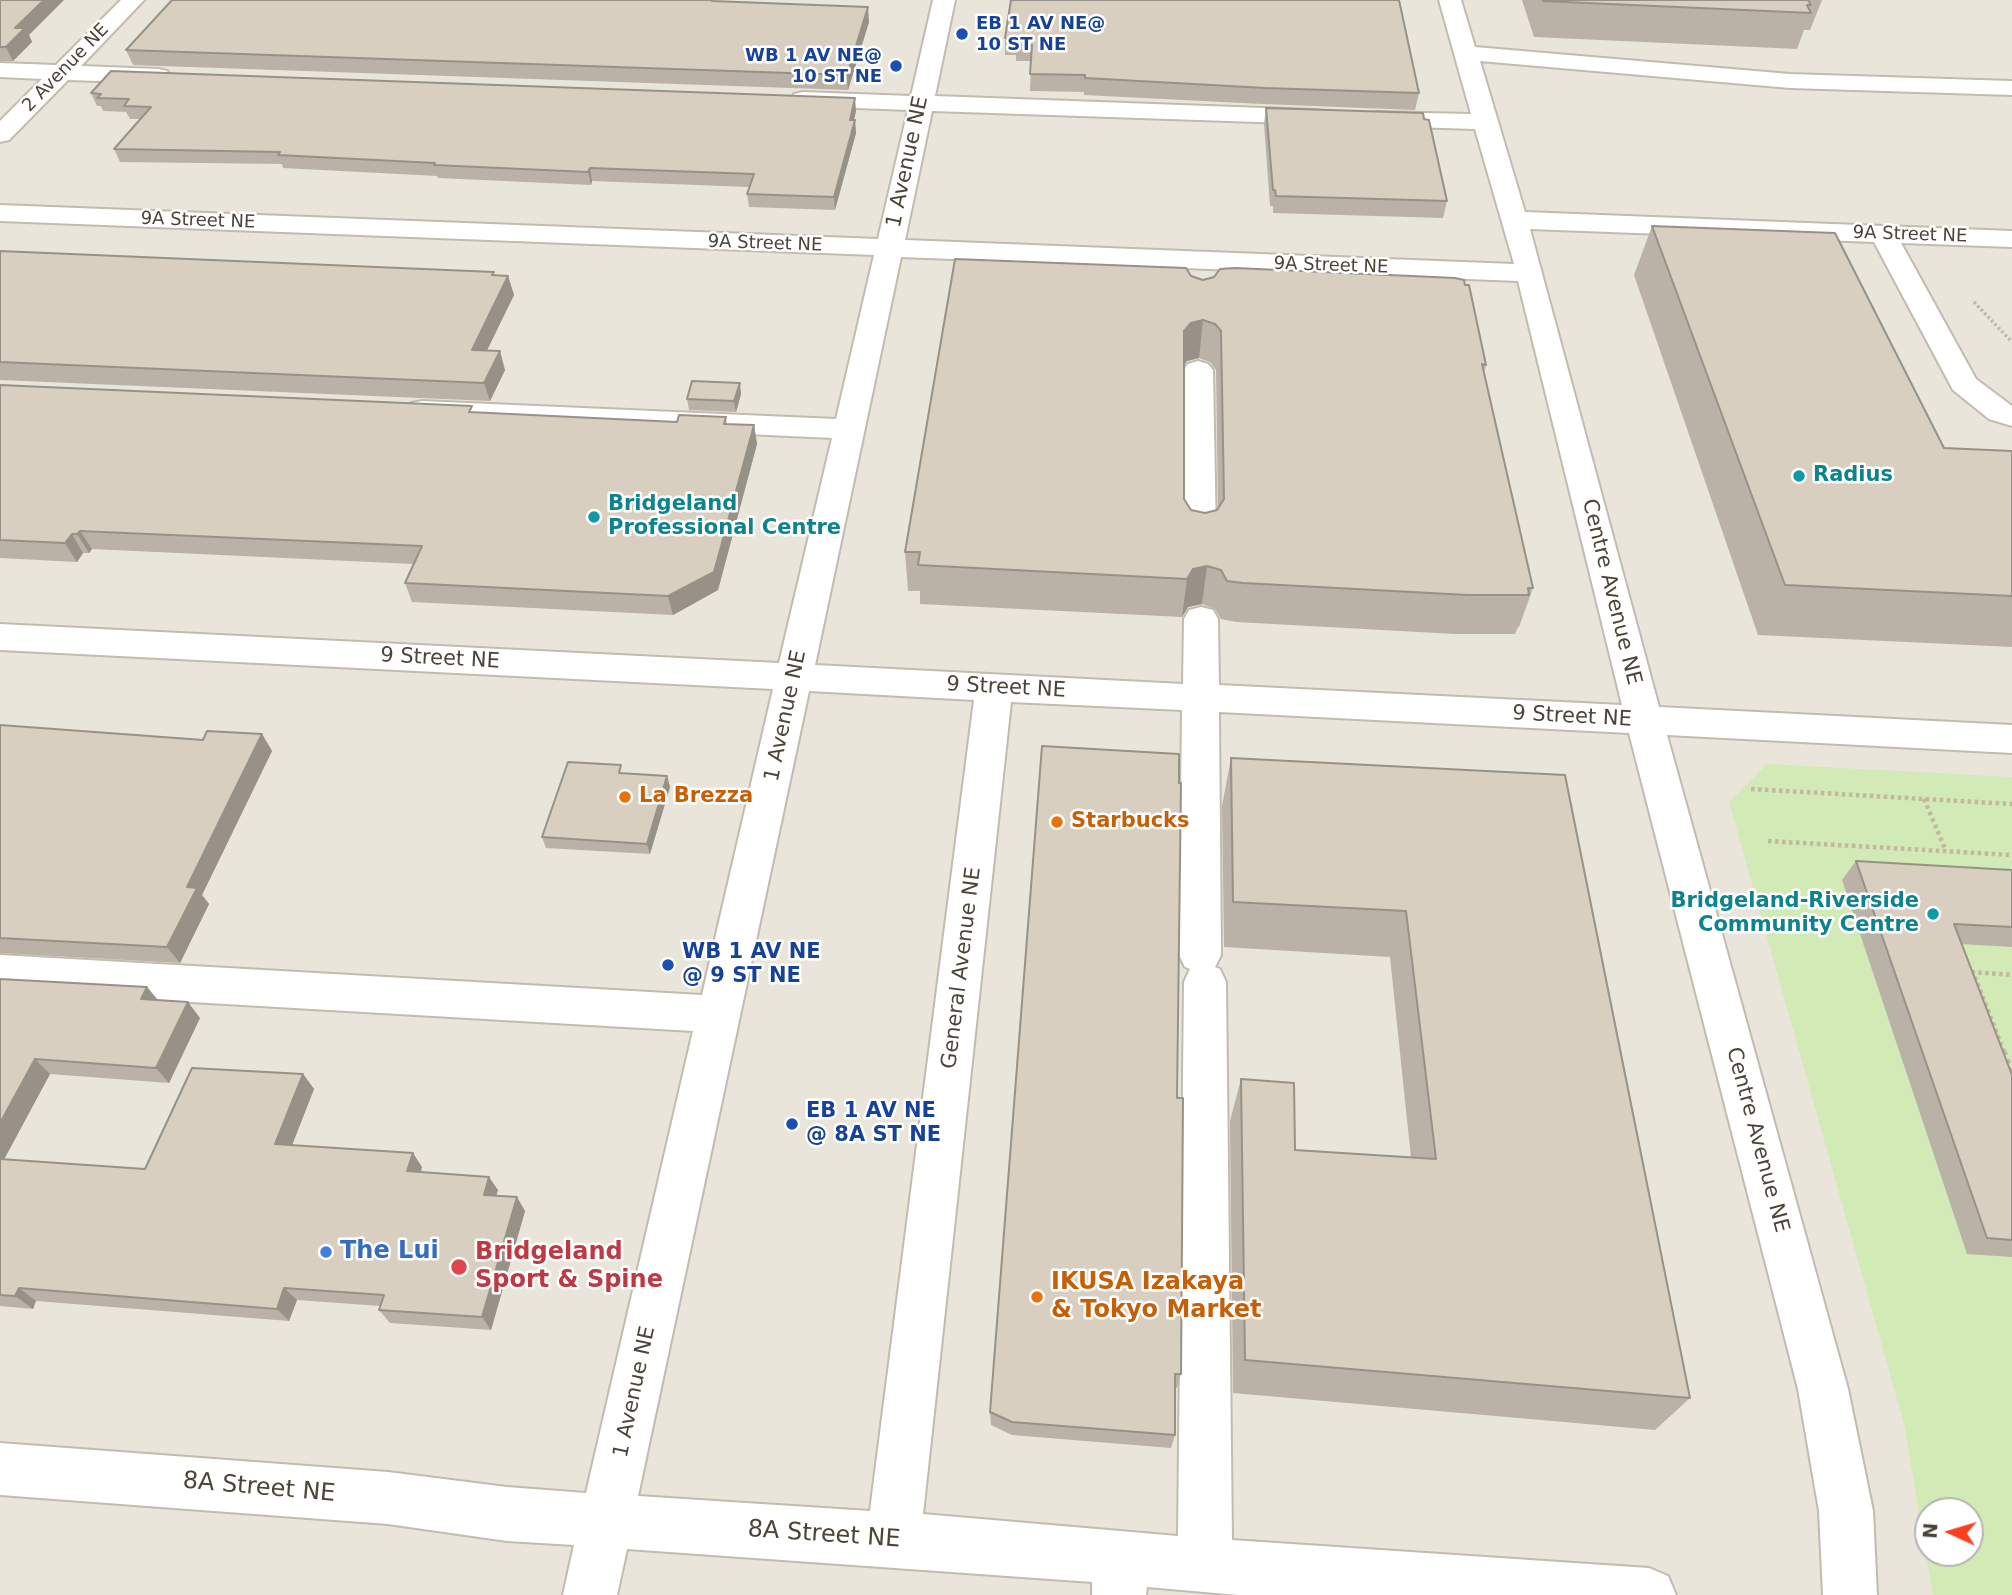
<!DOCTYPE html>
<html>
<head>
<meta charset="utf-8">
<style>
  body { margin:0 }
  #map { position:relative; width:2012px; height:1595px; overflow:hidden; background:#f6f3ec; font-family:"DejaVu Sans",sans-serif }
  canvas { display:block }
  .north { position:absolute; left:1914px; top:1497px; width:70px; height:70px; box-sizing:border-box; background:#fff; border:2px solid #b7b4b0; border-radius:50%; rotate:274deg; font-size:19px; font-weight:700; line-height:28px; text-align:center; color:#4b4439 }
  .north::after { content:''; display:block; margin:auto; width:24px; height:32px; background:#fc3f1d; clip-path:polygon(50% 0,100% 100%,50% 72%,0 100%) }
</style>
</head>
<body>
<div id="map">
<canvas width="2012" height="1595"></canvas>
<div class="north">N</div>
</div>
<script>
const ctx = document.querySelector('canvas').getContext('2d');
ctx.lineJoin = 'round';
function paint(path, color) { ctx.fillStyle = color; ctx.fill(path, 'evenodd'); }
function strokePath(path, color, width, dash) { ctx.strokeStyle = color; ctx.lineWidth = width; ctx.lineCap = dash ? 'butt' : 'round'; ctx.setLineDash(dash || []); ctx.stroke(path); }
function label(font, color, halo, rows, align = 'center') {
  ctx.font = font + ' "DejaVu Sans",sans-serif'; ctx.lineWidth = 5; ctx.setLineDash([]); ctx.textBaseline = 'middle'; ctx.strokeStyle = halo; ctx.fillStyle = color; for (const [text, x, y, turn = 0] of rows) {
    ctx.save(); ctx.translate(x, y); ctx.rotate((+turn || 0) * Math.PI / 180); ctx.textAlign = isNaN(turn) ? turn : align; if (halo) ctx.strokeText(text, 0, 0); ctx.fillText(text, 0, 0); ctx.restore();
  }
}
paint(new Path2D(`
  M0,0H2012V1595H0ZM1928,1511H1970V1553H1928Z`), '#eae5da');
paint(new Path2D(`
  M1767,764L2012,777V1595H1933L1904,1424L1729,802ZM1928,1511H1970V1553H1928Z`), '#d2eab5');
const minor = new Path2D(`
  M121,0H144L81,66L159,69L167,71L171,76L167,81L159,83L68,80L9,140L0,142V121L42,79L0,77V63L56,65Z
  M933,0H955L935,96L1317,110L1326,112L1329,117L1326,122L1317,124L932,111L905,240L1514,264L1475,129L1377,126L1368,124L1365,119L1368,114L1377,112L1471,114L1439,0H1461L1475,47L1790,74L2012,81V95L1790,88L1480,61L1525,212L2012,231V247L1901,243L1976,379L2012,406V426L1989,419L1953,390L1874,242L1530,229L1659,707L2012,725V753L1667,735L1848,1389L1873,1511L1877,1595H1823L1819,1511L1798,1389L1629,733L1219,712L1221,955L1215,967L1220,969L1226,982L1232,1540L1649,1568L1668,1576L1676,1595H1238L1147,1587L1146,1595H1092V1582L627,1549L617,1595H563L574,1545L507,1541L388,1524L0,1495V1443L388,1472L507,1487L586,1493L693,1031L0,991V955L702,995L773,689L0,650V624L779,663L832,438L422,419L411,417L407,410L411,403L422,401L836,419L874,255L0,221V205L878,239L908,110L803,106L794,104L791,99L794,94L803,92L911,96ZM901,257L1518,281L1622,705L1219,685L1218,619L1213,610L1201,607L1189,610L1184,619L1183,684L815,665ZM809,691L974,700L870,1511L638,1496ZM1011,702L1182,710L1179,955L1185,967L1190,969L1184,982L1178,1536L923,1514Z
  M1198,361L1208,364L1213,370L1216,538L1211,546L1199,549L1187,546L1182,538L1183,370L1188,364Z`);
strokePath(minor, '#c2bbae', 4);
strokePath(new Path2D(`
  M1974,302L2012,342`), '#c4b79f', 3.5, [2.5, 2.5]);
strokePath(new Path2D(`
  M1751,789L2012,804
  M1924,799L1946,851
  M1768,841L2012,855
  M2004,1052L1973,972L2012,975`), '#c4b79f', 4.5, [3.5, 3.5]);
strokePath(new Path2D(`
  M2004,1051L2012,1072`), '#c4b79f', 5, [4.5, 4.5]);
paint(minor, '#fff');
paint(new Path2D(`
  M0,0L29,35L32,42L13,61H0Z
  M172,0H713V1L869,22L848,90L133,65L126,50Z
  M1011,0L1419,93L1415,110L1262,104L1084,95V92L1030,91L1031,61H1016V55H1005V38Z
  M1522,0H1822L1810,30H1804L1797,49L1534,37Z
  M91,93L856,111L854,120H855L856,133L835,210L749,207L747,194L749,187L592,181L591,185L438,178L437,176L283,168L282,164L120,162L114,149L140,119H130L126,112L103,111L101,106H97Z
  M1266,108L1447,201L1443,218L1273,213V206H1270L1264,124Z
  M1652,226L1944,448L2012,451V647L1758,635L1634,275Z
  M0,251L508,276L514,295L486,351L505,370L490,401L0,380Z
  M1191,276L1486,365L1484,372L1533,588L1519,627H1518L1515,634H1455L1236,622L1221,619L1215,609L1202,604L1188,607L1182,617L920,604V591H908L905,552ZM1199,358L1210,362L1216,370L1218,508L1217,510L1205,513L1191,510L1184,499V365L1187,361Z
  M0,385L474,413L677,422L726,417L727,424L754,425L757,444L718,590L673,615L412,602L405,583L413,564L92,549L89,553H83L77,562L0,558Z
  M741,394L736,412L689,410L687,399Z
  M0,725L203,740L262,734L272,751L202,895L209,904L180,963L0,953Z
  M1231,758L1565,775L1690,1398L1655,1430L1233,1393L1230,1121L1241,1079L1295,1150L1411,1158L1390,957L1224,947L1222,806Z
  M624,774L667,776L670,787L650,854L546,848L542,837Z
  M1856,861L2012,870V947L1961,944L2012,1075V1257L1967,1254L1842,880Z
  M0,979L147,987L158,1000L200,1018L169,1083L50,1074L4,1159L145,1169L303,1074L314,1089L292,1145L422,1167L421,1172L498,1190L496,1196L525,1211L491,1330L390,1323L379,1310L380,1306L297,1300L289,1321L36,1301L33,1309L0,1306Z
  M1177,1098L1181,1374L1177,1388H1175V1435L1171,1448L1012,1435L991,1425L990,1412Z`), '#bab2a6');
paint(new Path2D(`
  M44,0H64L29,35L32,42L13,61L6,47L15,28Z
  M868,7L869,22L848,90L847,75Z
  M855,98L856,111L851,133L850,120Z
  M855,120L856,133L835,210L834,197Z
  M590,168L592,181L591,185L588,172Z
  M508,276L514,295L478,369L472,350Z
  M1203,320L1199,358L1187,361L1180,370L1184,331L1191,323Z
  M500,351L505,370L490,401L484,383Z
  M740,383L741,394L736,412L734,401Z
  M754,425L757,444L718,590L673,615L668,596Z
  M80,531L92,549L89,553L77,534Z
  M72,534L83,553L77,562L65,543Z
  M1207,566L1202,604L1188,607L1182,617L1187,579L1193,569Z
  M262,734L272,751L202,895L209,904L180,963L167,947L187,887Z
  M667,776L670,787L650,854L647,844Z
  M147,987L160,1003L141,999Z
  M188,1002L200,1018L169,1083L156,1068Z
  M35,1059L50,1074L0,1167V1123Z
  M303,1074L314,1089L287,1158L275,1144Z
  M413,1153L422,1167L416,1185L407,1171Z
  M489,1177L498,1190L492,1209L484,1195Z
  M517,1197L525,1211L491,1330L482,1317Z
  M19,1288L36,1301L33,1309L15,1296Z
  M284,1288L297,1300L289,1321L277,1309Z`), '#979187');
const building = new Path2D(`
  M0,0H44L15,28H25L6,47H0Z
  M172,0H712V1L868,7L847,75L126,50Z
  M1011,0H1399L1419,93L1265,88L1085,78V75L1030,74L1032,45H1016L1018,39L1005,38Z
  M1543,0H1808L1811,5H1807L1811,13L1543,1Z
  M111,71L855,98L850,120H855L834,197L747,194L754,174L590,168L588,172L434,165L435,163L278,155L280,152L114,149L151,107L124,106L129,99L97,98L101,94L91,93Z
  M1266,108L1423,113L1424,119L1429,120L1447,201L1276,196L1275,190H1273Z
  M1652,226L1835,233L1944,448L2012,451V596L1785,585Z
  M0,251L494,272L492,275L508,276L472,350L500,351L484,383L0,362Z
  M955,259L1186,268L1191,276L1203,280L1214,277L1220,269L1235,268L1455,278L1464,280L1465,285H1469L1486,365L1482,364L1533,588H1528L1529,595H1468L1243,583L1227,581L1221,570L1207,566L1193,569L1187,579L918,565L920,552H905ZM1203,320L1215,324L1221,331L1224,499L1217,510L1205,513L1191,510L1184,499V331L1191,323Z
  M692,381L740,383L734,401L687,399Z
  M0,385L472,406L469,412L677,422L679,415L726,417L724,424L754,425L714,572L668,596L405,583L422,546L80,531L77,534H72L65,543L0,540Z
  M0,725L203,740L207,731L262,734L187,887L197,888L167,947L0,938Z
  M1042,746L1179,754V783H1181L1177,1098H1183L1181,1374H1175V1435L1012,1422L990,1412Z
  M1231,758L1565,775L1690,1398L1245,1360L1241,1079L1294,1083L1295,1150L1436,1159L1406,911L1233,902Z
  M568,762L621,765L619,773L667,776L647,844L542,837Z
  M1856,861L2012,870V927L1954,924L2012,1075V1240L1987,1238Z
  M0,979L147,987L141,999L188,1002L156,1068L35,1059L0,1123Z
  M192,1068L303,1074L275,1144L413,1153L407,1171L489,1177L484,1195L517,1197L482,1317L379,1310L384,1295L284,1288L277,1309L19,1288L15,1296L0,1295V1159L145,1169Z`);
paint(building, '#d8cfc1');
strokePath(building, '#979187', 2);
for (const [x, y, r, color] of [
  [962,34,7,"#1a4fb4"],
  [896,66,7,"#1a4fb4"],
  [1799,476,7,"#0f9aa8"],
  [594,517,7,"#0f9aa8"],
  [625,797,7,"#e8710a"],
  [1057,822,7,"#e8710a"],
  [1933,914,7,"#0f9aa8"],
  [668,965,7,"#1a4fb4"],
  [792,1124,7,"#1a4fb4"],
  [326,1252,7,"#3f7fe0"],
  [459,1267,9,"#e0444e"],
  [1037,1297,7,"#e8710a"]
]) { const dot = new Path2D(); dot.arc(x, y, r, 0, 2 * Math.PI); ctx.fillStyle = color; ctx.fill(dot); strokePath(dot, '#fff', 2.5); }
label('bold 18px', '#164399', '#fff', [
  ["EB 1 AV NE@",976,24],
  ["10 ST NE",976,45],
  ["WB 1 AV NE@",882,56,"right"],
  ["10 ST NE",882,77,"right"]
], 'left');
label('18px', '#4b4439', '#fff', [
  ["2 Avenue NE",66,68,-46],
  ["9A Street NE",198,221,2],
  ["9A Street NE",1910,235,2],
  ["9A Street NE",765,244,2],
  ["9A Street NE",1331,266,2]
]);
label('21px', '#4b4439', '#fff', [
  ["1 Avenue NE",908,162,-78],
  ["Centre Avenue NE",1611,592,76],
  ["9 Street NE",440,659,3],
  ["9 Street NE",1006,688,3],
  ["1 Avenue NE",786,716,-78],
  ["9 Street NE",1572,717,3],
  ["General Avenue NE",962,968,-83],
  ["Centre Avenue NE",1757,1140,75],
  ["1 Avenue NE",635,1392,-78]
]);
label('bold 21px', '#0d838f', '#fff', [
  ["Radius",1813,476],
  ["Bridgeland",608,505],
  ["Professional Centre",608,529],
  ["Bridgeland-Riverside",1919,902,"right"],
  ["Community Centre",1919,926,"right"]
], 'left');
label('bold 21px', '#c56008', '#fff', [
  ["La Brezza",639,797],
  ["Starbucks",1071,822]
], 'left');
label('bold 21px', '#164399', '#fff', [
  ["WB 1 AV NE",682,953],
  ["@ 9 ST NE",682,977],
  ["EB 1 AV NE",806,1112],
  ["@ 8A ST NE",806,1136]
], 'left');
label('bold 24px', '#366cbe', '#fff', [
  ["The Lui",340,1252]
], 'left');
label('bold 24px', '#be3a42', '#fff', [
  ["Bridgeland",475,1253],
  ["Sport & Spine",475,1281]
], 'left');
label('bold 24px', '#c56008', '#fff', [
  ["IKUSA Izakaya",1051,1283],
  ["& Tokyo Market",1051,1311]
], 'left');
label('24px', '#4b4439', '#fff', [
  ["8A Street NE",259,1488,5],
  ["8A Street NE",824,1535,4]
]);
</script>
</body>
</html>
